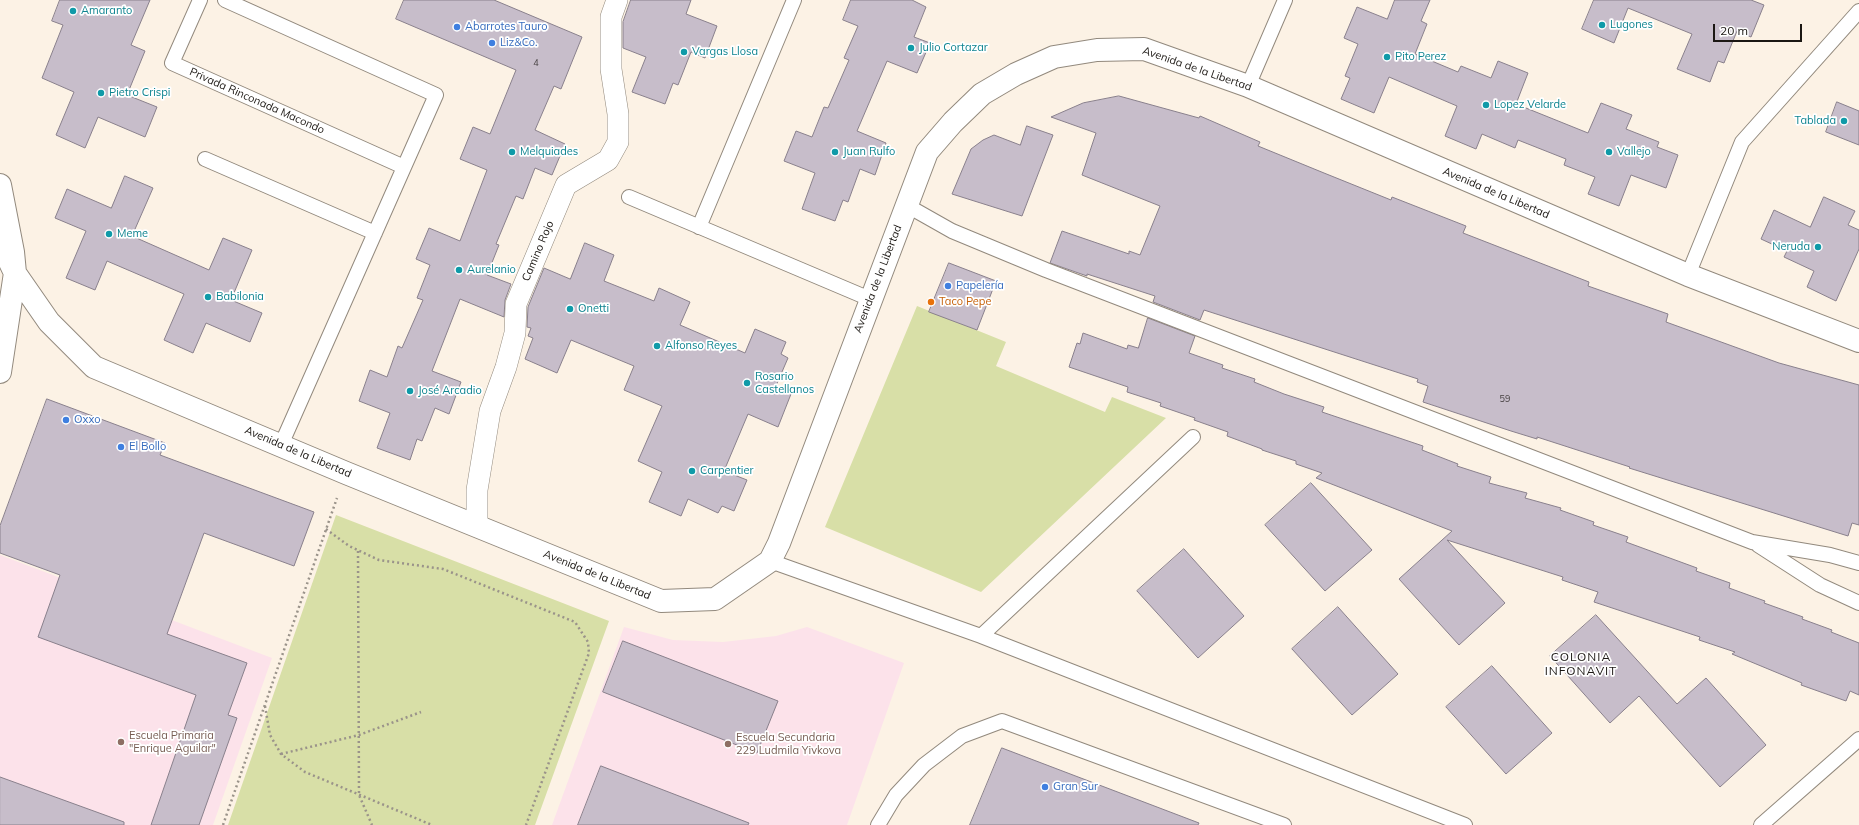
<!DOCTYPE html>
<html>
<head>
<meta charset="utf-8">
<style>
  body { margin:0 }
  #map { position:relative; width:1859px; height:825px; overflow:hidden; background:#fcf2e5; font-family:Mulish,sans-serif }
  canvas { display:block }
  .scale { position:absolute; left:1713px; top:24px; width:89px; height:18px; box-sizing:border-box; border:2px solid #1b1713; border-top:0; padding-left:5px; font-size:12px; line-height:14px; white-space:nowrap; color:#1b1713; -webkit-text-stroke:3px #fff; paint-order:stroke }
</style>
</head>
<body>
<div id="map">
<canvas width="1859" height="825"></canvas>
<div class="scale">20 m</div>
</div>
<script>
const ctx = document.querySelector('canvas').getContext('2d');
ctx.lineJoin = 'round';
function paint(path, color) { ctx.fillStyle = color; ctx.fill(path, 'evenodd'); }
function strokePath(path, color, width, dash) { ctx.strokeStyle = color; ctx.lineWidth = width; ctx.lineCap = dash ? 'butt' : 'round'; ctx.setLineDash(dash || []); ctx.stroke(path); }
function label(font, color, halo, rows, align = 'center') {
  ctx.font = font + ' Mulish,sans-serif'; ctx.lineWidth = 3.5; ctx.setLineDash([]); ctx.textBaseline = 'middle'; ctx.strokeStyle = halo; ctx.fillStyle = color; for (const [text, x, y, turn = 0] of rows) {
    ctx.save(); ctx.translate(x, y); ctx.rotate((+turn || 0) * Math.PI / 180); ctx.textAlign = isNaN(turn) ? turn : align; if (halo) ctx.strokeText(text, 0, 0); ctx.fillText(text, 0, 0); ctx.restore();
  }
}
paint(new Path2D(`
  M0,555L272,658L213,825H0Z
  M624,627L673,640L723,642L776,636L807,627L904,663L847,825H552Z`), '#fce2ea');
paint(new Path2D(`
  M917,306L1006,342L996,366L1105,412L1112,397L1166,418L981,592L825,527Z
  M336,515L609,621L535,825H228Z`), '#d8dfa7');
const building = new Path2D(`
  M60,0H150L131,45L145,51L127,95L157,107L145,137L98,117L85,148L56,135L74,92L42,78L63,25L52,21Z
  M404,0H494L582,37L561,89L554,86L535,130L565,144L552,175L535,168L523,199L516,196L496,244L499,245L487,275L511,284L505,300L504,317L460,299L432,371L461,382L449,414L435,408L422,441L417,439L410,460L377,448L390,413L359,401L370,370L387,377L398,346L402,348L423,300L417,298L430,265L416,259L429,228L460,241L487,170L460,159L473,127L490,134L516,70L396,19Z
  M631,0H691L686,14L717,26L705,58L691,52L678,85L673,83L665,104L632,92L646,57L623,48V22Z
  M851,0H912L926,7L914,37L930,43L917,73L887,61L857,131L886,143L875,175L860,169L848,202L843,200L835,221L802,209L815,173L784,161L796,131L812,137L824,107L828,108L849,60L844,58L858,26L843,20Z
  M1395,0H1430L1421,21L1427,24L1415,54L1458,72L1461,66L1491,78L1498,61L1528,73L1516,104L1588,133L1601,103L1632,115L1626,129L1659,142L1657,147L1678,155L1666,188L1631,175L1619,206L1588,194L1595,177L1564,165L1566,159L1518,140L1515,148L1482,134L1476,149L1445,136L1457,106L1389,77L1374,113L1341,99L1350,78L1345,76L1358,44L1344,38L1357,7L1387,19Z
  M1594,0H1751L1764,5L1751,37L1737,31L1724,63L1718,61L1710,82L1677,69L1692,34L1628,8L1614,43L1582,29Z
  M1119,96L1199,118L1200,116L1260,142L1258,146L1324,173L1391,200L1392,197L1466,226L1463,233L1589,282L1588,286L1668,314L1666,322L1779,363L1859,385V525L1852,523L1848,536L1629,468L1630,467L1537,437V439L1511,431L1423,402L1428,386L1417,382L1418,379L1204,310L1200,320L1153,302L1155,296L1087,274V276L1050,263L1062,231L1129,254V251L1140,255L1160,206L1082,175L1096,133L1051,117L1083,103Z
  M1837,102L1859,111V145L1826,132Z
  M1027,126L1053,135L1022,216L952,194L971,149L983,140L994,135L1020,145Z
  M125,176L153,188L132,236L209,270L223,238L252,250L231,300L262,313L250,342L206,323L193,353L164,340L184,294L107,261L95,290L66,278L86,231L55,218L67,189L111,208Z
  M1824,197L1855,211L1848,225L1859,230V249L1836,301L1807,287L1814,271L1784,257L1787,251L1761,239L1774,210L1810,227Z
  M585,243L614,255L604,281L654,301L659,288L690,302L680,325L745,353L755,329L786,342L781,354L788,358L775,388L791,394L778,427L748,414L724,471L747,480L734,511L722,506L718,513L688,499L681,516L649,502L662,472L638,461L662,406L624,390L634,366L571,340L557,373L525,359L533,338L528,336L531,328L527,327L528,307L544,268L570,279Z
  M949,263L996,281L977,330L929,312Z
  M1148,318L1195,336L1189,353L1223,365L1222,368L1255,379L1254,382L1284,394L1324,407L1322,412L1423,446L1422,450L1458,464L1457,466L1491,477L1489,483L1527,493L1525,498L1561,508L1560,510L1594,522L1593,525L1628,537L1626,542L1697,568L1696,571L1730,583L1729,588L1765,601L1764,603L1803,617L1802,619L1832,630L1831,632L1859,643V695L1850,691L1846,701L1801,685L1802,683L1732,654L1735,652L1699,640L1700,637L1594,602L1598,592L1562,580L1563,577L1447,540L1505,603L1459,645L1399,579L1452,531L1316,478L1322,473L1296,464V461L1262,450V449L1227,436L1228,432L1194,420L1195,418L1160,406L1161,403L1127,392L1128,387L1069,367L1077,343L1080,344L1083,333L1127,349L1128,345L1138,348Z
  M47,399L165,443L160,455L314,512L294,566L204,533L167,634L247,663L228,715L237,718L199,825H151L196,695L38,637L60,575L0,553V526Z
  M1311,483L1372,550L1325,591L1265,525Z
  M1184,549L1244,616L1198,658L1137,591Z
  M1338,607L1398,674L1352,715L1292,649Z
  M1596,615L1677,704L1706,678L1766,745L1720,787L1639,696L1610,723L1550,656Z
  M623,641L778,701L757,753L603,692Z
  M1492,666L1552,733L1506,774L1446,707Z
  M1002,748L1199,823L1198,825H970Z
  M601,766L749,823L748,825H578Z
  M0,777L124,822V825H0Z`);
paint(building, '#c7bdca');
strokePath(building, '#89808c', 1);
const service = new Path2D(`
  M200,0L172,63L404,167
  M225,0L436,95L281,445
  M1248,86L1285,0
  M205,159L375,233
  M629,197L870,299
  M906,205L952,231L1046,270L1752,542L1830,555L1859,563
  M699,227L794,0
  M1688,275L1742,142L1859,11
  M1758,545L1820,585L1859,603
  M770,561L981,636L1465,825
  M981,636L1193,437
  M878,825L896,795L924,765L962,736L1002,721L1284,825
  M1761,825L1859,739`);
const pedestrian = new Path2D(`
  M477,526V490L490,411L506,367L515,333L516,304L566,185L608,160L618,142V114L611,69V17L617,0`);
const tertiary = new Path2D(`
  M0,185L13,252L15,273L0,372
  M0,241L15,273L49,322L94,367L346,473L661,601L715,599L770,561L779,543L927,152L953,122L982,94L1016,74L1054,57L1097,50L1144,49L1248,86L1688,275L1859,341`);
strokePath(service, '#92897d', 16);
strokePath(pedestrian, '#92897d', 22);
strokePath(tertiary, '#92897d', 24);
strokePath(new Path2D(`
  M326,529L349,546L379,560L443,569L575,622L588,642L589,653L526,825
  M358,551L359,795L372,825
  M265,706L270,735L281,754L305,772L432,825
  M281,754L359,735L421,712
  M223,825L337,498`), '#9a938a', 2.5, [2, 3]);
strokePath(service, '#fff', 14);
strokePath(pedestrian, '#fff', 21);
strokePath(tertiary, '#fff', 22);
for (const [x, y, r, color] of [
  [73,11,4,"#0f9aa8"],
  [1602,25,4,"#0f9aa8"],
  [457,27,4,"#3f7fe0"],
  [492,43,4,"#3f7fe0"],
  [911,48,4,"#0f9aa8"],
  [684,52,4,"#0f9aa8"],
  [1387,57,4,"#0f9aa8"],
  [101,93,4,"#0f9aa8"],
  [1486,105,4,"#0f9aa8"],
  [1844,121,4,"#0f9aa8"],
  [512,152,4,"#0f9aa8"],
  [835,152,4,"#0f9aa8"],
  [1609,152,4,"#0f9aa8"],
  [109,234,4,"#0f9aa8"],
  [1818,247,4,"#0f9aa8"],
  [459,270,4,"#0f9aa8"],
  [948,286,4,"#3f7fe0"],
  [208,297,4,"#0f9aa8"],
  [931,302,4,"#e8710a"],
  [570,309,4,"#0f9aa8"],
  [657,346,4,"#0f9aa8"],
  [747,383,4,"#0f9aa8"],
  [410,391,4,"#0f9aa8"],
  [66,420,4,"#3f7fe0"],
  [121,447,4,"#3f7fe0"],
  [692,471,4,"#0f9aa8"],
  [121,742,4,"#8d6e63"],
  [728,744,4,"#8d6e63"],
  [1045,787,4,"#3f7fe0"]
]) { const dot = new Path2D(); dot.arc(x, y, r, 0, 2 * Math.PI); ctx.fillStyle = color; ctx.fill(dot); strokePath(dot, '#fff', 1.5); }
label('9px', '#464041', null, [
  ["4",536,63],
  ["59",1505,399]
]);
label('11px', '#0d838f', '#fff', [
  ["Amaranto",81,11],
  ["Lugones",1610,25],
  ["Julio Cortazar",919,48],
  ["Vargas Llosa",692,52],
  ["Pito Perez",1395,57],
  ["Pietro Crispi",109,93],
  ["Lopez Velarde",1494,105],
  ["Tablada",1836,121,"right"],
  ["Melquiades",520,152],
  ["Juan Rulfo",843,152],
  ["Vallejo",1617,152],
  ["Meme",117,234],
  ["Neruda",1810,247,"right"],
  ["Aurelanio",467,270],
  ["Babilonia",216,297],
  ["Onetti",578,309],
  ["Alfonso Reyes",665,346],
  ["Rosario",755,377],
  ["Castellanos",755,390],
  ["José Arcadio",418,391],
  ["Carpentier",700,471]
], 'left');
label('11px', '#366cbe', '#fff', [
  ["Abarrotes Tauro",465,27],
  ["Liz&Co.",500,43],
  ["Papelería",956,286],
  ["Oxxo",74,420],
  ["El Bollo",129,447],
  ["Gran Sur",1053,787]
], 'left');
label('11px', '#1b1713', '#fff', [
  ["Avenida de la Libertad",1197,69,19],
  ["Privada Rinconada Macondo",257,101,24],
  ["Avenida de la Libertad",1496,193,23],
  ["Camino Rojo",538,251,-67],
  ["Avenida de la Libertad",878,279,-69],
  ["Avenida de la Libertad",298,452,23],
  ["Avenida de la Libertad",597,575,22]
]);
label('11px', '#c56008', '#fff', [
  ["Taco Pepe",939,302]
], 'left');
label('11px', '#785e54', '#fff', [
  ["Escuela Primaria",129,736],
  ["\"Enrique Aguilar\"",129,749],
  ["Escuela Secundaria",736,738],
  ["229 Ludmila Yivkova",736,751]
], 'left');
ctx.letterSpacing = '1px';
label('12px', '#1b1713', '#fff', [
  ["COLONIA",1581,657],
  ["INFONAVIT",1581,671]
]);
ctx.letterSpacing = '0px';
</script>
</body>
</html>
